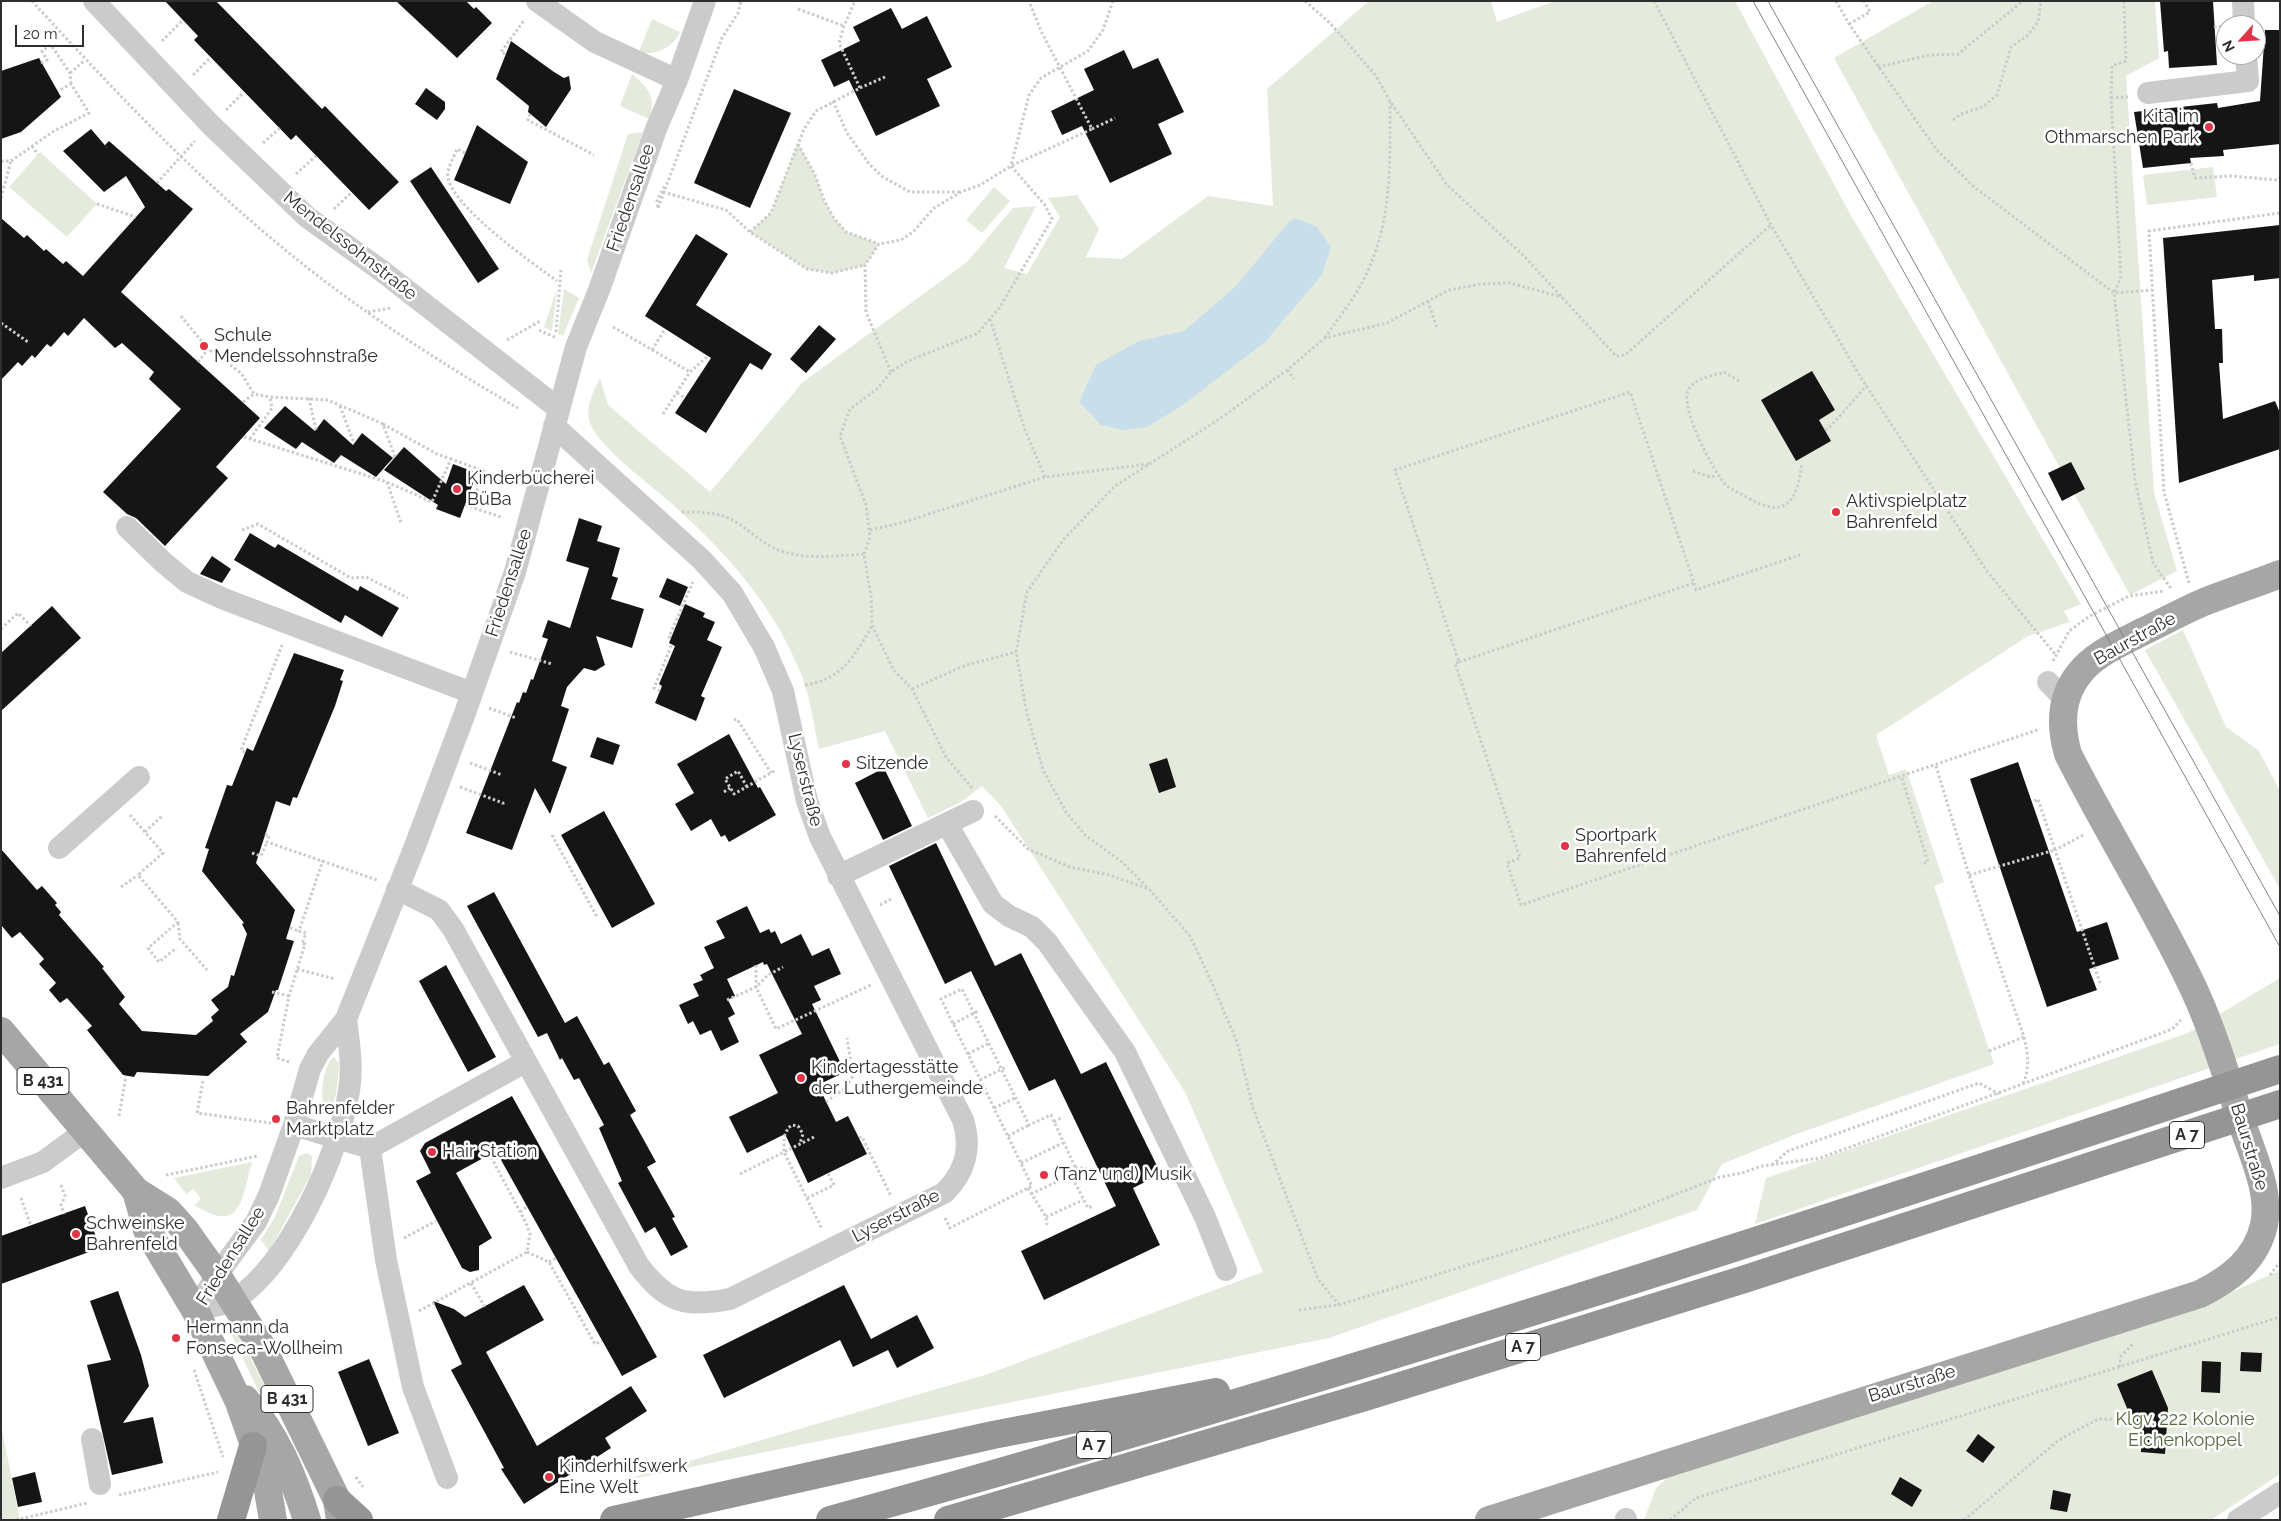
<!DOCTYPE html>
<html>
<head>
<meta charset="utf-8">
<style>
  body { margin:0 }
  #map { position:relative; width:2281px; height:1521px; overflow:hidden; background:#fff; font-family:Raleway,sans-serif }
  canvas { display:block }
  .frame { position:absolute; inset:0; border:2px solid #2e2e2e; pointer-events:none }
  .north { position:absolute; left:2216px; top:15px; width:50px; height:50px; box-sizing:border-box; background:#fff; border:1px solid #ababab; border-radius:50%; rotate:244deg; font-size:14px; font-weight:700; line-height:20px; text-align:center; color:#2e2e2e }
  .north::after { content:''; display:block; margin:auto; width:18px; height:22px; background:#e13446; clip-path:polygon(50% 0,100% 100%,50% 72%,0 100%) }
  .scale { position:absolute; left:15px; top:25px; width:69px; height:22px; box-sizing:border-box; border:2px solid #2e2e2e; border-top:0; padding-left:6px; font-size:15px; line-height:18px; white-space:nowrap; color:#2e2e2e; -webkit-text-stroke:4px #fff; paint-order:stroke }
</style>
</head>
<body>
<div id="map">
<canvas width="2281" height="1521"></canvas>
<div class="frame"></div>
<div class="north">N</div>
<div class="scale">20 m</div>
</div>
<script>
const ctx = document.querySelector('canvas').getContext('2d');
ctx.lineJoin = 'round';
function paint(path, color) { ctx.fillStyle = color; ctx.fill(path, 'evenodd'); }
function strokePath(path, color, width, dash) { ctx.strokeStyle = color; ctx.lineWidth = width; ctx.lineCap = dash ? 'butt' : 'round'; ctx.setLineDash(dash || []); ctx.stroke(path); }
function label(font, color, halo, rows, align = 'center') {
  ctx.font = font + ' Raleway,sans-serif'; ctx.lineWidth = 5; ctx.setLineDash([]); ctx.textBaseline = 'middle'; ctx.strokeStyle = halo; ctx.fillStyle = color; for (const [text, x, y, turn = 0] of rows) {
    ctx.save(); ctx.translate(x, y); ctx.rotate((+turn || 0) * Math.PI / 180); ctx.textAlign = isNaN(turn) ? turn : align; if (halo) ctx.strokeText(text, 0, 0); ctx.fillText(text, 0, 0); ctx.restore();
  }
}
paint(new Path2D(`
  M1369,1H1491L1497,22L1555,1H1735L1849,212L2081,604L2064,611L2070,622L2028,636L1876,735L1889,775L1906,769L1944,882L1934,886L1994,1064L1794,1135L1722,1164L1697,1210L1329,1338L617,1482L985,1375L1263,1272L1185,1092L1001,806L982,786L961,802L928,818L885,731L819,749C814,727 811,701 803,679C776,608 728,554 672,504C650,484 602,450 591,425C584,409 593,392 600,378L608,405L710,492L803,382L967,262L1013,208L1036,206L1004,268L1027,274L1060,217L1048,198L1077,195L1099,229L1086,257L1122,259L1208,196L1273,206L1267,89Z
  M1933,1H2155L2159,58L2126,76L2154,493L2177,571L2130,595L1834,58Z
  M652,19L680,32C673,48 656,56 639,52Z
  M632,74C648,87 657,98 649,119L620,106Z
  M643,132L591,273L587,260L628,134Z
  M798,143L815,175L824,200L833,217L846,232L879,244L865,265L832,273L807,269L750,232L771,213Z
  M40,152L97,204L67,237L9,187Z
  M2213,167L2217,197L2147,205L2143,175Z
  M994,187L1010,201L982,233L966,220Z
  M557,289L552,331L544,327Z
  M564,289L579,298L563,336L558,334Z
  M2183,630L2226,727L2259,751L2280,791V889L2145,650Z
  M2280,978V1044L1755,1224L1766,1178L2188,1033Z
  M334,1057L339,1063C338,1076 338,1102 328,1112C317,1104 323,1063 334,1057Z
  M307,1153L312,1156L311,1175L269,1251L261,1240L275,1217L299,1156Z
  M252,1162C241,1200 242,1235 194,1205L201,1199L194,1189L186,1194L174,1178Z
  M2280,1270V1474L2211,1520H1644L1656,1488L1679,1467L2215,1300Z
  M233,1326L277,1408L268,1411L229,1329Z
  M1,1425L20,1520H1Z`), '#e4ebdc');
paint(new Path2D(`
  M1296,218L1317,227L1331,247L1322,275L1264,343L1180,407L1147,427L1123,430L1101,425L1079,402L1096,365L1139,341L1184,331L1236,286L1289,222Z`), '#c8deeb');
paint(new Path2D(`
  M165,1H216L322,109L325,106L399,182L369,210L296,135L291,140L226,73L194,40L198,36Z
  M396,1H466L474,9L476,7L492,23L457,58Z
  M2160,1H2213L2217,65L2169,68L2168,51L2164,52Z
  M891,8L902,29L927,16L952,67L927,79L940,106L876,136L849,80L834,87L821,60L860,41L853,27Z
  M2265,30H2280V144L2223,150L2224,156L2190,158L2191,163L2143,168L2134,112L2217,103L2218,108L2260,101Z
  M511,41L554,72L564,78L569,76L571,89L546,127L528,112L529,106L496,79Z
  M1124,50L1133,69L1158,58L1184,112L1158,124L1172,154L1110,183L1082,126L1062,135L1051,111L1094,90L1084,69Z
  M39,58L61,97L21,132L1,139V71Z
  M426,88L445,102V109L437,120L415,104Z
  M734,89L791,113L750,208L694,183Z
  M477,125L528,162L510,204L454,180Z
  M91,129L109,150L105,145L109,141L166,191L169,189L193,209L121,292L260,418L216,467L228,478L165,546L136,518L127,514L103,492L181,409L149,379L154,372L122,343L115,348L84,318L68,336L64,332L51,347L47,344L35,358L32,355L22,366L18,362L1,380V218L24,238L27,235L44,251L46,249L63,264L66,261L83,276L145,207L126,176L104,192L63,151Z
  M431,167L499,269L478,283L410,181Z
  M2280,225V278L2254,281V275L2212,280L2215,329H2222L2223,363H2219L2223,419L2275,401L2280,413V449L2179,483L2163,238Z
  M696,234L728,254L696,305L772,354L762,370L750,363L706,433L675,413L711,358L645,316Z
  M819,325L836,339L806,373L790,359Z
  M1812,371L1835,410L1819,420L1831,441L1796,461L1761,400Z
  M285,406L315,431L324,419L353,445L362,433L393,458L376,477L341,455L334,463L302,442L296,449L264,428Z
  M404,447L446,484L453,464L477,473L460,518L436,509L438,505L384,470Z
  M2071,462L2085,489L2062,501L2048,473Z
  M579,518L602,526L597,541L620,548L612,576L618,578L611,599L644,609L632,648L596,636L605,665L595,671L584,668L567,687L561,706L569,709L552,761L567,767L550,814L535,788L512,850L466,833L517,702L519,703L523,692L526,693L531,679L533,680L548,639L542,637L548,620L570,628L589,568L566,561Z
  M250,533L275,548L278,544L358,591L360,586L399,608L382,637L345,615L341,623L234,560Z
  M212,556L231,569L222,583L200,574Z
  M667,578L688,587L680,606L659,597Z
  M685,604L705,613L703,617L715,622L707,640L722,647L701,696L705,698L696,721L655,703L662,686L659,684L675,646L669,643Z
  M52,606L81,638L1,711V653Z
  M294,653L344,670L340,680L343,681L335,706L297,798L293,797L290,806L276,801L256,863L295,910L286,939L294,941L278,990H276L268,1012L240,1034L247,1042L208,1076L137,1072L134,1077L123,1075L87,1030L92,1026L67,998L60,1003L49,990L56,983L39,964L44,959L20,932L12,938L1,925V849L37,890L42,886L57,903L55,905L61,912L59,915L104,967L102,968L125,997L119,1004L142,1031L196,1035L213,1021L211,1017L219,1010L211,1000L228,987L231,975L234,976L247,934L242,924L244,923L202,871L209,849L205,848L227,785L232,786L247,748L253,751Z
  M729,734L758,788L760,787L776,815L729,842L725,835L721,837L711,819L691,831L675,804L694,793L677,764Z
  M597,737L620,745L613,765L590,757Z
  M1167,758L1176,787L1159,793L1149,764Z
  M2018,762L2077,932L2107,922L2119,959L2089,969L2097,990L2047,1007L1970,779Z
  M884,768L912,826L883,840L855,783Z
  M604,811L655,904L612,928L561,835Z
  M936,843L995,966L1021,953L1081,1074L1106,1062L1161,1174L1133,1188L1160,1245L1044,1300L1021,1251L1116,1206L1055,1079L1029,1091L971,971L945,984L889,866Z
  M494,892L565,1023L577,1016L604,1065L609,1062L636,1111L630,1115L656,1162L647,1167L675,1217L672,1218L688,1247L671,1256L655,1227L645,1233L618,1183L622,1181L599,1128L604,1125L579,1078L574,1080L562,1058L560,1060L547,1033L538,1037L467,906Z
  M747,906L760,933L769,929L771,933L775,931L781,944L801,934L812,956L829,948L841,974L814,986L821,1000L812,1004L845,1072L818,1085L836,1122L848,1116L867,1154L808,1183L785,1134L747,1153L729,1117L778,1093L759,1055L802,1034L767,964L764,965L763,962L727,979L735,996L728,1000L735,1014L728,1018L739,1042L721,1051L711,1030L700,1035L693,1021L688,1024L679,1005L699,996L693,984L703,980L700,975L714,968L704,947L725,938L716,921Z
  M446,965L496,1057L468,1072L419,981Z
  M512,1096L657,1357L622,1376L496,1151L456,1173L492,1238L479,1246V1270L470,1272L462,1268L416,1181L431,1173L420,1151L425,1143Z
  M85,1206L100,1248L1,1284V1236Z
  M524,1285L544,1320L486,1352L537,1446L631,1386L647,1411L605,1438L611,1448L524,1504L501,1469L504,1468L451,1370L462,1364L433,1301L454,1309L465,1317Z
  M844,1285L871,1339L917,1315L934,1348L897,1368L888,1350L853,1367L840,1340L724,1398L703,1355Z
  M118,1291L141,1355L149,1386L123,1423L153,1417L163,1463L112,1475L87,1365L111,1360L90,1301Z
  M2241,1352L2262,1353L2261,1372L2240,1371Z
  M369,1359L399,1433L368,1446L338,1372Z
  M2202,1361L2221,1362L2220,1393L2201,1392Z
  M2152,1370L2168,1408L2165,1454L2141,1452V1442L2117,1384Z
  M1978,1434L1995,1447L1983,1463L1966,1451Z
  M35,1472L42,1502L18,1507L12,1478Z
  M1900,1477L1922,1490L1912,1507L1891,1494Z
  M2053,1490L2071,1494L2067,1512L2050,1509Z`), '#151515');
strokePath(new Path2D(`
  M32,1C118,95 204,186 304,265C371,318 444,365 518,408
  M1305,1L1330,23L1376,76L1390,101L1447,185L1525,257L1616,356L1625,355L1771,225
  M1654,1L1771,225L1860,376L1986,570L2055,654
  M1836,1L1849,24L1936,149L1973,186L2114,293L2152,290
  M2124,1L2126,61L2112,66L2111,98L2121,277L2114,293L2135,480L2153,563L2172,590
  M798,9L844,26
  M1849,24L1870,12L1864,1
  M2214,27L2223,26
  M162,41L183,20
  M505,54L501,52L525,19
  M41,63L47,60L42,51L51,45L70,73L71,84
  M1878,67L1930,55L1958,54L2023,1
  M70,73L85,60
  M193,75L210,58
  M860,88L885,77
  M2111,98L2128,97
  M833,101L847,133L870,165L883,177L910,192H961
  M226,110L244,92
  M530,114L528,120L594,155
  M1953,120L1961,114L1983,107L1997,95L2011,47L2027,36L2038,22L2041,1
  M1092,129L1115,118
  M263,143L280,128
  M798,144L815,175L824,200L833,217L846,232L879,244
  M32,146L38,155
  M465,153L457,149C454,157 446,170 448,178C455,209 531,262 557,281
  M1,161H11L54,131L89,113L71,84L58,91
  M2191,163L2195,178L2231,176L2277,180L2280,178
  M296,174L316,156
  M157,183L195,141
  M663,192L726,210L750,232L807,269L832,273L865,265
  M1,198L11,161
  M97,204L136,217
  M658,207L657,200L665,186
  M658,208L722,38L738,13L741,1
  M334,209L352,192
  M750,232L771,213L804,129L816,111L860,88L839,43L844,26L855,1
  M1428,301L1437,328
  M368,312L391,308
  M181,316L208,349L241,373L254,394L270,397L328,400L383,424L395,457
  M990,319L1025,430L1045,477
  M1,323L28,342
  M613,327L690,372
  M539,330L557,338
  M556,332L561,270
  M1325,338C1337,319 1353,301 1363,281C1393,222 1390,165 1390,102
  M507,340L542,320
  M652,350L665,329
  M198,362L208,349
  M1287,370L1294,379
  M891,372L866,312L865,265L879,244L901,240L913,232L934,208L961,192L980,185L1011,166L1092,129L1041,31L1029,1
  M1739,381L1724,372C1712,376 1690,379 1687,394C1683,412 1713,471 1725,484C1731,490 1740,493 1748,498C1787,520 1797,501 1802,463
  M677,393L685,398
  M309,398L316,430
  M243,402L254,394
  M340,406L354,443
  M663,414L690,372L708,356
  M383,424L437,454L451,459
  M1825,430L1831,426L1867,385
  M244,437L387,482L432,502L451,459L484,471L471,507
  M250,439L272,408L270,397
  M1693,471L1711,477L1717,475
  M387,482L401,523
  M465,505L501,517
  M682,512C699,512 720,512 734,521C748,529 758,540 772,547C799,561 835,556 864,554L871,596L872,625L893,669L912,689L946,757L972,788
  M242,530L258,524L351,578L366,577L408,598
  M870,530L901,523L1045,477L1149,464
  M864,554L870,537L866,505L840,436L850,409L878,388L891,372L908,361L978,333L1000,307L1052,219L1045,205L1011,166L1029,95L1041,78L1088,51L1103,30L1113,1
  M1694,583L1696,590L1800,555
  M2189,583L2164,492L2149,231L2280,213
  M1,629L18,613L31,626
  M671,637H669L693,582
  M510,652L552,664
  M2053,661L2069,631L2090,616L2129,596L2164,591
  M1459,662L1694,583L1630,392L1395,470L1459,662L1455,663L1520,858L1507,863L1521,905L2040,729
  M805,685C843,679 854,656 872,626
  M912,689L966,665L1016,652
  M660,691L654,688L672,644
  M489,708L516,718
  M734,720L737,719L771,773
  M245,752L241,750L282,645
  M470,763L502,775
  M1936,766L1969,875L2024,1037C2028,1055 2030,1067 2023,1084
  M1902,778L1928,862L1921,864
  M460,787L503,803V806
  M747,787L738,771L725,779L734,794L776,770
  M724,792L730,788
  M130,815L163,853L138,875L178,922L148,948L159,962L175,949
  M995,816L1028,849L1070,867L1109,875L1149,889L1190,936L1211,981L1237,1042L1253,1108L1318,1279L1339,1305
  M145,832L162,816
  M265,834L269,835L267,842L377,880
  M552,835L597,917
  M2083,835L2055,850L2100,983
  M252,853L261,856L267,842
  M1969,875L2055,850L2038,799L2033,802
  M121,887L138,875
  M1147,887L1122,862L1085,835L1066,812L1043,770L1027,714L1016,652L1027,592L1064,539L1115,486L1218,420L1287,370L1325,338L1387,323L1449,290L1481,284L1510,283L1562,297
  M880,905L891,899
  M178,923L180,939L207,970
  M290,928L299,931
  M756,965V987L768,975L783,967
  M297,969L335,979
  M272,992L289,996
  M727,1000L756,987L776,1029L871,985
  M953,1024L978,1011
  M1989,1051L2024,1037
  M968,1054L989,1043
  M289,1062L277,1058L289,996L305,944H302L306,933L299,931L323,860
  M980,1080L1006,1067
  M203,1081L197,1113L271,1123
  M826,1102L844,1089L853,1076L847,1038
  M994,1108L1015,1098
  M119,1116L126,1076
  M1054,1122L1061,1118
  M1008,1136L1029,1125
  M814,1137L784,1152L822,1229
  M859,1138L862,1137L891,1196
  M1021,1163L1063,1143
  M1772,1165L1788,1151L1979,1083L1999,1094
  M1075,1167L1087,1169
  M740,1174L784,1152V1137L788,1128L792,1125L798,1126L803,1134L800,1143
  M166,1175L258,1156
  M61,1185L65,1196L61,1205L64,1214
  M1028,1188L1046,1217L1047,1225
  M1031,1194L1071,1175
  M21,1198L31,1226
  M807,1198L834,1185L828,1173
  M520,1212L527,1207
  M1046,1217L1083,1200
  M945,1218L950,1228L1032,1186L941,999L962,989L1029,1125L1051,1115L1075,1167L1071,1175L1088,1208L1093,1206
  M404,1238L436,1221
  M527,1252L549,1262L595,1344L602,1341
  M549,1262L556,1258
  M2270,1275L2280,1262
  M471,1283L485,1307
  M1299,1310L1339,1305L1535,1244L1610,1220L1720,1177L1742,1173L1762,1166L1820,1158L2162,1033L2172,1029L2181,1020
  M419,1311L527,1252L530,1234L526,1223L490,1155
  M2119,1367L2121,1356L2134,1343
  M194,1370L223,1457
  M356,1477L363,1487
  M119,1495L218,1472
  M16,1520L87,1503
  M1670,1520L1696,1498L2280,1317
  M1964,1520L2059,1440L2098,1419L2137,1420`), '#cbcbcb', 3, [2.5, 2.5]);
strokePath(new Path2D(`
  M94,1L211,125L307,217L382,271L559,409
  M537,1L595,42L677,80
  M2243,1L2244,25
  M2148,93L2248,81L2246,55
  M127,527L163,562L187,582L224,599L472,693
  M2048,682L2065,700
  M947,824L993,904L1009,916L1032,927L1047,942L1125,1052L1205,1217L1226,1270
  M59,848L139,777
  M838,876L973,811
  M397,889L439,910L453,929L639,1266C668,1304 686,1307 730,1299L944,1193C965,1173 972,1148 963,1120L820,837L807,801L783,691L764,647L732,593L702,560L554,426
  M294,1125L370,1148L525,1062
  M370,1148L386,1260L413,1387L447,1478
  M1,1178L43,1162L85,1131
  M195,1310L217,1275L256,1222L269,1195L294,1125L310,1069L318,1054L346,1019L415,846L465,713L515,572L576,347L599,290L656,129L677,80L705,1
  M195,1310C207,1307 226,1305 236,1299C291,1261 338,1156 349,1091C353,1067 349,1043 346,1019
  M92,1439L100,1484
  M1626,1520V1519
  M2238,1520L2280,1493`), '#cbcbcb', 22);
strokePath(new Path2D(`
  M1,1031L136,1191L168,1211L185,1230L217,1275L262,1347L337,1500L340,1520
  M136,1191L147,1230L195,1310L239,1402L266,1479L273,1520
  M245,1399C276,1434 293,1475 307,1520
  M1489,1520L2200,1294C2230,1279 2256,1260 2264,1225C2271,1193 2253,1156 2243,1126C2226,1076 2212,1025 2188,977C2151,901 2106,829 2068,754C2060,726 2060,698 2079,674C2094,654 2121,643 2142,632C2163,622 2183,611 2204,602C2229,592 2255,584 2280,574`), '#a6a6a6', 28);
strokePath(new Path2D(`
  M337,1500L359,1520
  M231,1520L253,1446
  M614,1520L993,1435L1216,1392
  M830,1520C1318,1385 1799,1229 2280,1069
  M948,1520L1365,1397L1745,1279L2280,1104`), '#959595', 28);
strokePath(new Path2D(`
  M1753,1L2280,947
  M1768,1L2280,916`), '#838383', 1);
for (const [x, y, r, color] of [
  [2209,127,5,"#e13446"],
  [204,346,5,"#e13446"],
  [457,489,5,"#e13446"],
  [1836,512,5,"#e13446"],
  [846,764,5,"#e13446"],
  [1565,846,5,"#e13446"],
  [801,1078,5,"#e13446"],
  [276,1119,5,"#e13446"],
  [432,1152,5,"#e13446"],
  [1044,1175,5,"#e13446"],
  [76,1234,5,"#e13446"],
  [176,1338,5,"#e13446"],
  [549,1477,5,"#e13446"]
]) { const dot = new Path2D(); dot.arc(x, y, r, 0, 2 * Math.PI); ctx.fillStyle = color; ctx.fill(dot); strokePath(dot, '#fff', 2); }
for (const [x, y, w] of [
  [43,1081,52],
  [2187,1135,35],
  [1523,1347,35],
  [287,1399,52],
  [1094,1445,35]
]) { const box = new Path2D(); box.roundRect(x - w / 2, y - 13.5, w, 27, 4); ctx.fillStyle = '#fff'; ctx.fill(box); strokePath(box, '#2e2e2e', 1); }
label('bold 16px', '#2e2e2e', null, [
  ["B 431",43,1081],
  ["A 7",2187,1135],
  ["A 7",1523,1347],
  ["B 431",287,1399],
  ["A 7",1094,1445]
]);
label('18px', '#2e2e2e', '#fff', [
  ["Kita im",2199,117,"right"],
  ["Othmarschen Park",2199,138,"right"],
  ["Schule",214,336],
  ["Mendelssohnstraße",214,357],
  ["Kinderbücherei",467,479],
  ["BüBa",467,500],
  ["Aktivspielplatz",1846,502],
  ["Bahrenfeld",1846,523],
  ["Sitzende",856,764],
  ["Sportpark",1575,836],
  ["Bahrenfeld",1575,857],
  ["Kindertagesstätte",811,1068],
  ["der Luthergemeinde",811,1089],
  ["Bahrenfelder",286,1109],
  ["Marktplatz",286,1130],
  ["Hair Station",442,1152],
  ["(Tanz und) Musik",1054,1175],
  ["Schweinske",86,1224],
  ["Bahrenfeld",86,1245],
  ["Hermann da",186,1328],
  ["Fonseca-Wollheim",186,1349],
  ["Kinderhilfswerk",559,1467],
  ["Eine Welt",559,1488]
], 'left');
label('18px', '#2e2e2e', '#fff', [
  ["Friedensallee",631,198,-71],
  ["Mendelssohnstraße",350,246,38],
  ["Friedensallee",509,583,-72],
  ["Baurstraße",2135,639,-29],
  ["Lyserstraße",805,780,76],
  ["Baurstraße",2249,1147,73],
  ["Lyserstraße",896,1216,-27],
  ["Friedensallee",231,1256,-58],
  ["Baurstraße",1912,1384,-17]
]);
label('18px', '#52683c', '#fff', [
  ["Klgv. 222 Kolonie",2185,1420],
  ["Eichenkoppel",2185,1441]
]);
</script>
</body>
</html>
